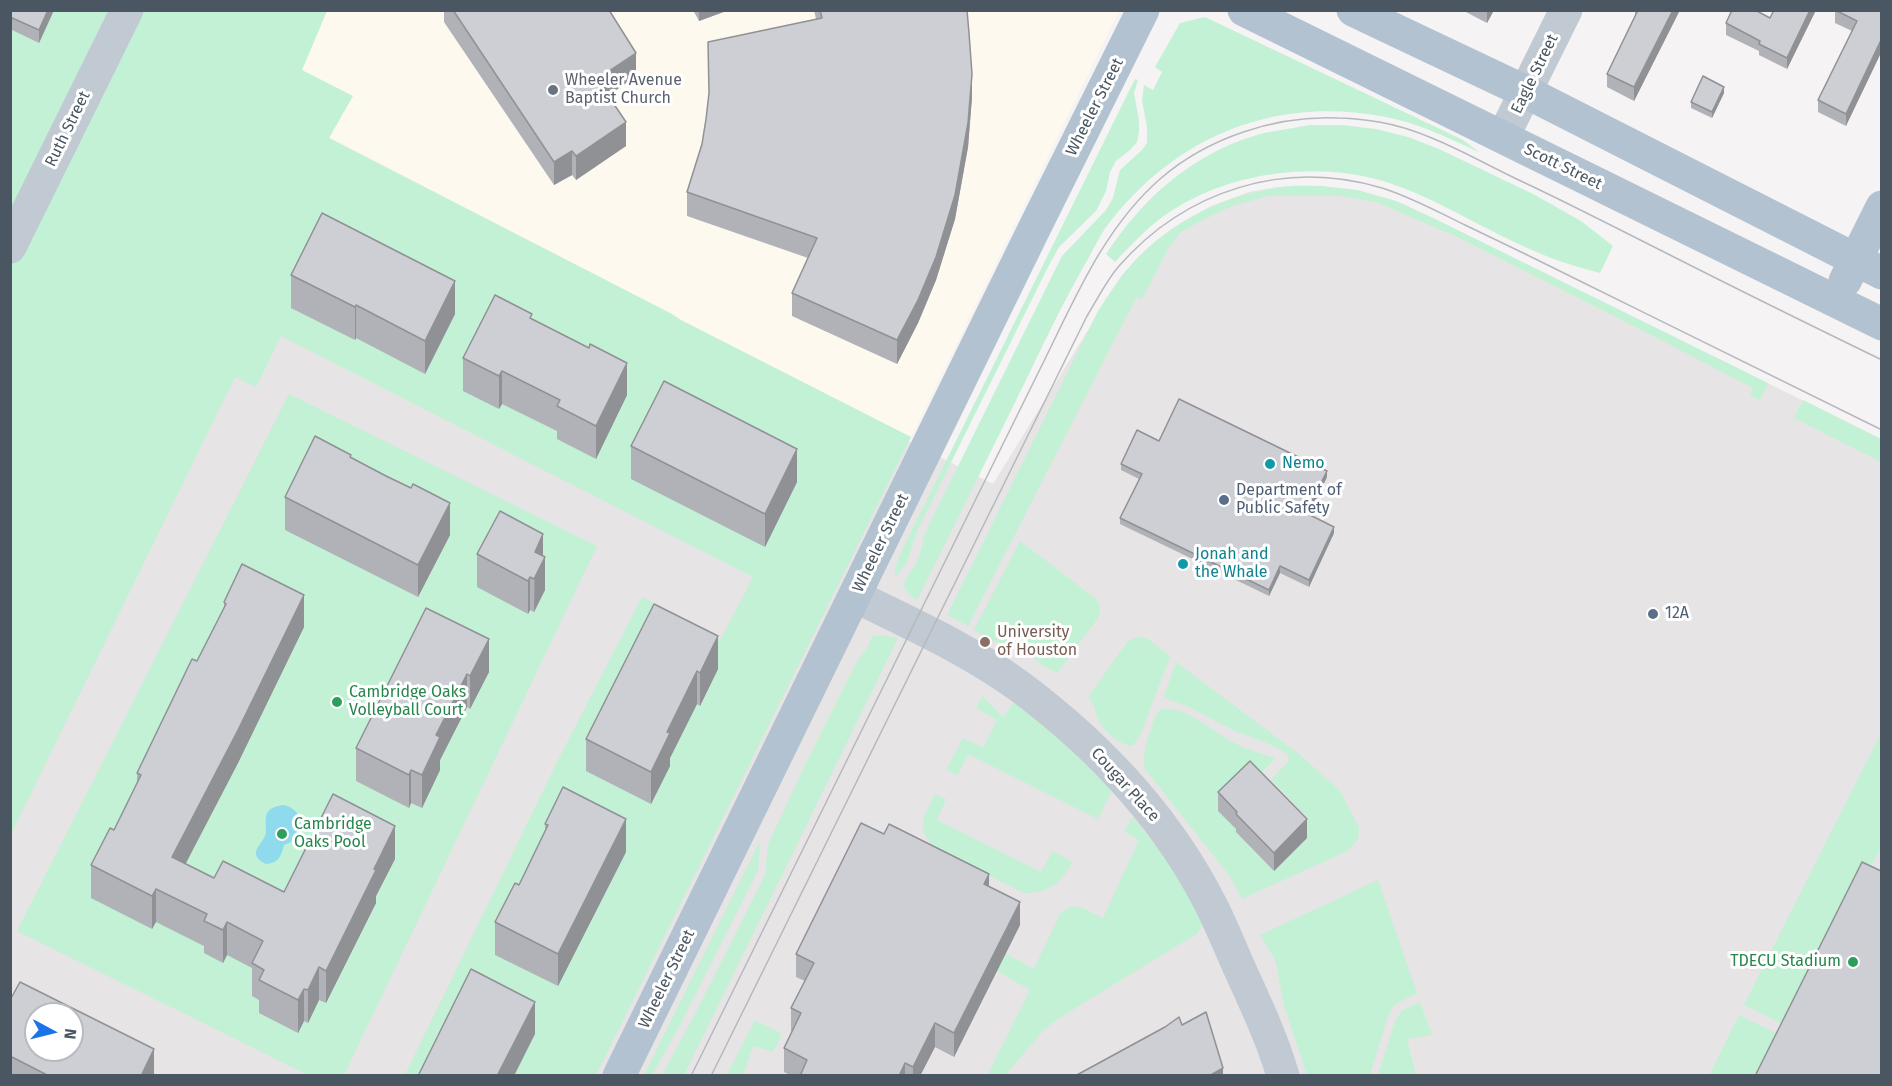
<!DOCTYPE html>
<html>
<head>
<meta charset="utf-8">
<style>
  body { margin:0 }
  #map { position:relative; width:1892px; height:1086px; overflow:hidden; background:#f5f3f3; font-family:"Fira Sans",sans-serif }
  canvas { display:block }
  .frame { position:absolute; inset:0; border:12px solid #4a5661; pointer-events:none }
  .north { position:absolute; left:24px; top:1002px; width:60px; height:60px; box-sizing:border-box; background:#fff; border:2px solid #b7bbc0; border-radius:50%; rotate:97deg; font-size:16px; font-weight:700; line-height:24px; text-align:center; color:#4a5661 }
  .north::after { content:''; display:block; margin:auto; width:21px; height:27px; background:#1a73e8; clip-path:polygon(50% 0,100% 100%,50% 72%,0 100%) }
</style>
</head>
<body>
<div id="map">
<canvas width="1892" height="1086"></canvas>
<div class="frame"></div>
<div class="north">N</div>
</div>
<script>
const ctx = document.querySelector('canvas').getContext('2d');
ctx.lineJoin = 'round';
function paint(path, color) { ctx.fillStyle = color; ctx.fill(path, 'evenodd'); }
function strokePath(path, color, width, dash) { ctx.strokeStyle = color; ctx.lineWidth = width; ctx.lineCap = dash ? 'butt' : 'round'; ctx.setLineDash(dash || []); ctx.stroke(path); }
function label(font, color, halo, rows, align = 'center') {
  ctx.font = font + ' "Fira Sans",sans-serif'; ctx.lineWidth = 6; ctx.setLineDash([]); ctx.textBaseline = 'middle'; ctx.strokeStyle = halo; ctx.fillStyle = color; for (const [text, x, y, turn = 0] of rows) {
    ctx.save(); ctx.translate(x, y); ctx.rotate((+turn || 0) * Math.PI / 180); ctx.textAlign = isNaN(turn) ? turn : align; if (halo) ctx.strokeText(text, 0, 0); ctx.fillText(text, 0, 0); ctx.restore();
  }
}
paint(new Path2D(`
  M327,11H1119L911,437L681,320L672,314L329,137L301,71Z`), '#fdf9ef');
paint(new Path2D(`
  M333,148L993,484L1122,275L1151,245L1173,228L1211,206L1249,192L1277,187L1321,186L1357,190L1396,201L1433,218L1881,439V1075H11L10,799ZM36,1014H72V1050H36Z`), '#e6e4e5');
paint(new Path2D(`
  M11,11H327L302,70L353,96L329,138L672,314L681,320L911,437L596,1075H405L559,758L642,597L721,639L753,577L281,336L256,387L235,377L11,834Z
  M1205,17L1463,140L1479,152C1448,138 1418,123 1386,117C1274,95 1174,137 1106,227C1099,237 1094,248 1088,259C1066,297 1047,336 1028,376C991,451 954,526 917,600C892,585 910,577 917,561C921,552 923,543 925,533L1062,256L1106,210L1113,198L1120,170L1142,150L1147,143V127L1142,100L1144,85L1153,90L1162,72L1155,67L1180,23Z
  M1135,79L1138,80L1134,93L1139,120V132L1137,142L1130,150L1116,161L1110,172L1106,191L1096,211L1059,247L1049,265L918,529L907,562L895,578V569L901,552Z
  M1310,125H1342L1376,129L1408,137L1439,149L1535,195L1581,221L1613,246L1600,273C1573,266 1548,258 1523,246C1476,225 1432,196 1383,181C1312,160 1221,173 1161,218C1144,231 1130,246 1115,262L1106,254C1115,241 1124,228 1134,217C1168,177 1213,146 1264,133C1279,130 1295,128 1310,125Z
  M1321,186L1357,190L1396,201L1433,218L1768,383L1760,400L1750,396L1753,388L1622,320L1455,236L1376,202L1341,196H1268L1232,206L1199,222L1180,233L1169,247L1142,299L1136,298L968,626L947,615L1098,311C1106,299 1113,287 1122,276C1158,229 1216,197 1275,188C1290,185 1306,186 1321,186Z
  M289,394L597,546L344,1075H308L17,931Z
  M1803,400L1881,439V462L1794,418Z
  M1020,541L1096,599C1101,606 1101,610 1098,618L1057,673L1045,667L1030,655L1019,649L994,641L974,630Z
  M882,635L898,638L684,1075H662L693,1018L765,875L768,845L771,838L807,761L856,663L868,647L872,636Z
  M1140,636L1149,640L1170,656L1140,736L1132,746C1120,745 1102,730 1098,719C1094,710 1096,704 1088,697L1128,641Z
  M1176,662L1299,754L1340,791L1359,828L1358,839L1347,851L1242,899L1229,875L1145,769C1142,755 1146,743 1151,729C1153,723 1155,712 1162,709C1180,703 1220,736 1236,744C1249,750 1262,754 1275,758L1222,815L1276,865L1308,818L1271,780L1288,762L1289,755C1272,743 1252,738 1233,730C1210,719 1194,707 1169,700L1164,696Z
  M982,696L1003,717L1014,702L1061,741L1112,790L1098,819L968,754L958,775L946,770L963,738L983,748L997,720L976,708Z
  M1881,733V847L1862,885L1881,1075L1709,1076L1739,1015L1786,1038L1791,1028L1744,1005Z
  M935,794L946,799L937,820L1041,872L1053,851L1072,862C1061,884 1049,893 1024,893L934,848L923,832V824L924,816Z
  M1133,817L1163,855L1192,900L1201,917L1202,925L1198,933L1059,1018L1043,1031L1005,1075L987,1076L1030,990L997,971L1006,954L1034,969L1060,914C1077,899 1085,911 1103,918L1139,840L1124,831Z
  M760,841L758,870L679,1027L652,1075H644Z
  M1378,880L1417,993L1394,1005L1387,1019L1370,1075H1307L1284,1006L1276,963L1273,956L1260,935Z
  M1420,1002L1432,1035L1407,1039L1416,1075H1378L1396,1019L1403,1010Z
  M755,1020L782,1034L773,1052L753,1046L743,1075H727Z`), '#c3f1d5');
paint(new Path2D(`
  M283,805C297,806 309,826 297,838C294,841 288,843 284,845C281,856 279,863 266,864C244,853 265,844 266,832C266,818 262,808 283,805Z`), '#90daee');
strokePath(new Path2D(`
  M1503,137L1566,10
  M10,247L127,10
  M855,596C911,624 968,649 1019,686C1098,745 1168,819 1212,907C1223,929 1232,952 1242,974C1257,1007 1273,1041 1283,1076`), '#c1cad2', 33);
strokePath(new Path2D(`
  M1244,10L1882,324
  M1353,10L1526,92L1882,273
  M1845,281L1882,207
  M619,1076L1035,227L1143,10`), '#b3c2d1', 33);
strokePath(new Path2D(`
  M691,1076L1044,361C1076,296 1105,227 1160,179C1207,138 1276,115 1338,118C1352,118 1366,120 1379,122C1428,130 1478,161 1523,182C1572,205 1620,230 1668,254C1739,290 1810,325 1882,360
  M711,1076L1087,316C1097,300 1106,281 1119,266C1186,190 1284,159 1382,188C1411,197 1438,212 1465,225C1505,244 1544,263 1584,283C1683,332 1782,380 1882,430`), '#b5b8bd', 1.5);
paint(new Path2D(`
  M10,10H54L39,43L10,29Z
  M444,10H609L636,76L608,96L626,146L576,180L572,175L554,185L444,22Z
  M693,10H729L699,21Z
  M814,10H967L972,97L968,147L955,219L936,280L918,323L897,364L792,316V293L808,258L687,216V192L816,19Z
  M1462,10H1494L1487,23Z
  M1635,10H1680L1634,101L1607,87V74L1635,17Z
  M1816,10L1787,69L1759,55V51L1726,35V23L1770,18Z
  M1835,10H1881L1846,126L1818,112V100L1852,31L1835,23Z
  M1724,93L1712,118L1691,108V102Z
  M291,275L455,314L425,374L356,338L355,340L291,308Z
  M532,320L627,395L596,459L557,439V431L502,404L499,409L463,391V358Z
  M1159,441L1327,477L1309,515L1334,533L1309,587L1280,573L1269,596L1120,524V518L1139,479L1121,470V464Z
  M631,446L797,482L765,547L631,479Z
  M351,458L411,488L450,535L418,597L285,530V497Z
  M477,554L543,556L545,590L534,612L530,610L528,614L477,587Z
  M224,602L304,627L238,763L185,864L214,878L284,892L395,859L376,896V903L326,1003L319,1000L308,1023L304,1021L298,1033L259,1013V1000L252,996V968L227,955L223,963L204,953V946L156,922L152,929L91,898V865L114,830L137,784V773L197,661L224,609Z
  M654,604L718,669L700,706L697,704L670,758V766L651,804L586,771V739Z
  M426,608L489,672L470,709L467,707L440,760V770L422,808L411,803L409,808L356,781V748Z
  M1218,792L1307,838L1274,871L1236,832V829L1218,811Z
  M545,824L626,852L558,986L495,955V922L519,885L545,830Z
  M989,887L1020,925L954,1057L935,1047L920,1076H792L784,1072V1048L792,1032L791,1031V1008L805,981L796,977V954Z
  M10,1000L154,1076H10Z`), '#b0b2b7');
paint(new Path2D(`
  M48,10H54L39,43V30Z
  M699,10H729L699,21Z
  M1487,10H1494L1487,23Z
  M1673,10H1680L1634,101V87Z
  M1810,10H1816L1787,69V58Z
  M1881,40V53L1846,126V114Z
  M636,53V76L597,103V79Z
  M972,74V97L968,147L955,219L936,280L918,323L897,364V340Z
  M1724,87V93L1712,118V112Z
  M626,122V146L576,180V156Z
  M572,151V175L554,185V162Z
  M455,281V314L425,374V341Z
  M356,305V338L355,340V307Z
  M627,363V395L596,459V426Z
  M502,371V404L499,409V376Z
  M797,449V482L765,547V514Z
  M1327,471V477L1306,520V513Z
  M450,503V535L418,597V565Z
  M1334,527V533L1309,587V580Z
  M543,534V561L545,557V590L534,612L535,552Z
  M1280,566V573L1269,596V590Z
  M530,577V610L528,614V581Z
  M304,595V627L238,763L172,890V857Z
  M718,636V669L700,706V673Z
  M489,639V672L470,709V676Z
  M697,671V704L670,758V766L651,804V772L667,732Z
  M467,674V707L440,760V770L422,808V775L436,735Z
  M411,770V803L409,808V775Z
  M626,819V852L558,986V954Z
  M1307,819V838L1274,871V853Z
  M395,826V859L376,896V903L326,1003V971L374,869Z
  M989,874V898L984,884Z
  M156,889V922L152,929V896Z
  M1020,902V925L954,1057V1033Z
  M227,922V955L223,963V930Z
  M319,967V1000L308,1023V990Z
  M304,989V1021L298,1033V1000Z
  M535,1002V1034L514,1076H497Z
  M935,1023V1047L920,1076H913V1067Z
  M154,1049V1076H141Z
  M905,1063V1076H899Z
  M1223,1068V1076H1209Z`), '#909195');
const building = new Path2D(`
  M10,10H48L39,30L10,17Z
  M453,10H609L636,53L597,79L626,122L576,156L572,151L554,162Z
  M820,10H967L969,33L972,74L968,123L955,195L936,257L918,300L897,340L792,293L817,238L687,192L702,144L706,119L709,93L708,42L822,18Z
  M1638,10H1673L1634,87L1607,74Z
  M1732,10H1755L1770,18L1774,10H1810L1787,58L1759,44L1760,41L1726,23Z
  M1835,10H1881V40L1846,114L1818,100L1857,21Z
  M1703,76L1724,87L1712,112L1691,102Z
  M322,213L455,281L425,341L356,305L355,307L291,275Z
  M495,295L532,314L530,318L589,348L590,344L627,363L596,426L557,406L560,400L502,371L499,376L463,358Z
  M664,381L797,449L765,514L631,446Z
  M1179,399L1327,471L1306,513L1334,527L1309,580L1280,566L1269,590L1120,518L1142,474L1121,464L1137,430L1159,441Z
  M315,436L351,455L350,457L386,476L411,488L413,484L450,503L418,565L285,497Z
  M500,511L543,534L535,552L545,557L534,579L530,577L528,581L477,554Z
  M242,564L304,595L238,730L172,857L214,878L223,861L284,892L333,794L395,826L374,869L376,870L326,971L319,967L308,990L304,989L298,1000L259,980L264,970L252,963L263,941L227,922L223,930L204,921L207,914L156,889L152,896L91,865L110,828L114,830L141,775L137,773L192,659L197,661L226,604L224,602Z
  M654,604L718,636L700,673L697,671L667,732L670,733L651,772L586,739Z
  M426,608L489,639L470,676L467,674L436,735L440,737L422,775L411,770L409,775L356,748Z
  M1250,761L1307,819L1274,853L1236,814L1237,812L1218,792Z
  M563,787L626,819L558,954L495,922L515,883L519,885L548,825L545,824Z
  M861,823L884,834L889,824L989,874L984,884L1020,902L954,1033L935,1023L913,1067L905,1063L899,1076H800L807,1060L784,1048L801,1013L791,1008L814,963L796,954Z
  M1862,862L1881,871V1076H1755Z
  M471,969L535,1002L497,1076H418Z
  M20,982L154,1049L141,1076H49L10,1056V1000ZM36,1014H72V1050H36Z
  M1206,1012L1223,1068L1209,1076H1075L1165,1027L1179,1017L1182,1025Z`);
paint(building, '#cdcfd5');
strokePath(building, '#909195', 1.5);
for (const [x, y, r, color] of [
  [553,90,6,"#6b7280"],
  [1270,464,6,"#0f9aa8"],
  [1224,500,6,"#5c6f8a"],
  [1183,564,6,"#0f9aa8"],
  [1653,614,6,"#5c6f8a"],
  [985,642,6,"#8d6e63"],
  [337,702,6,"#2e9e5b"],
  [282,834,6,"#2e9e5b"],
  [1853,962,6,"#2e9e5b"]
]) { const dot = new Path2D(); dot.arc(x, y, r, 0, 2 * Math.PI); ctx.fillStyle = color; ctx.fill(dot); strokePath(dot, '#fff', 2); }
label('16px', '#4a5661', '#fff', [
  ["Eagle Street",1535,74,-64],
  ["Wheeler Street",1095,107,-63],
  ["Ruth Street",68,129,-64],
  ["Scott Street",1563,167,26],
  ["Wheeler Street",881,543,-64],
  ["Cougar Place",1125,785,48],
  ["Wheeler Street",667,979,-64]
]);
label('16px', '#5b616d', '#fff', [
  ["Wheeler Avenue",565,81],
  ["Baptist Church",565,99]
], 'left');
label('16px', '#0d838f', '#fff', [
  ["Nemo",1282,464],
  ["Jonah and",1195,555],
  ["the Whale",1195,573]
], 'left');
label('16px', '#4e5e75', '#fff', [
  ["Department of",1236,491],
  ["Public Safety",1236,509],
  ["12A",1665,614]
], 'left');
label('16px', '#785e54', '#fff', [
  ["University",997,633],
  ["of Houston",997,651]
], 'left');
label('16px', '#27864d', '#fff', [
  ["Cambridge Oaks",349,693],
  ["Volleyball Court",349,711],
  ["Cambridge",294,825],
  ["Oaks Pool",294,843],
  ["TDECU Stadium",1841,962,"right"]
], 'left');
</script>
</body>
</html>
